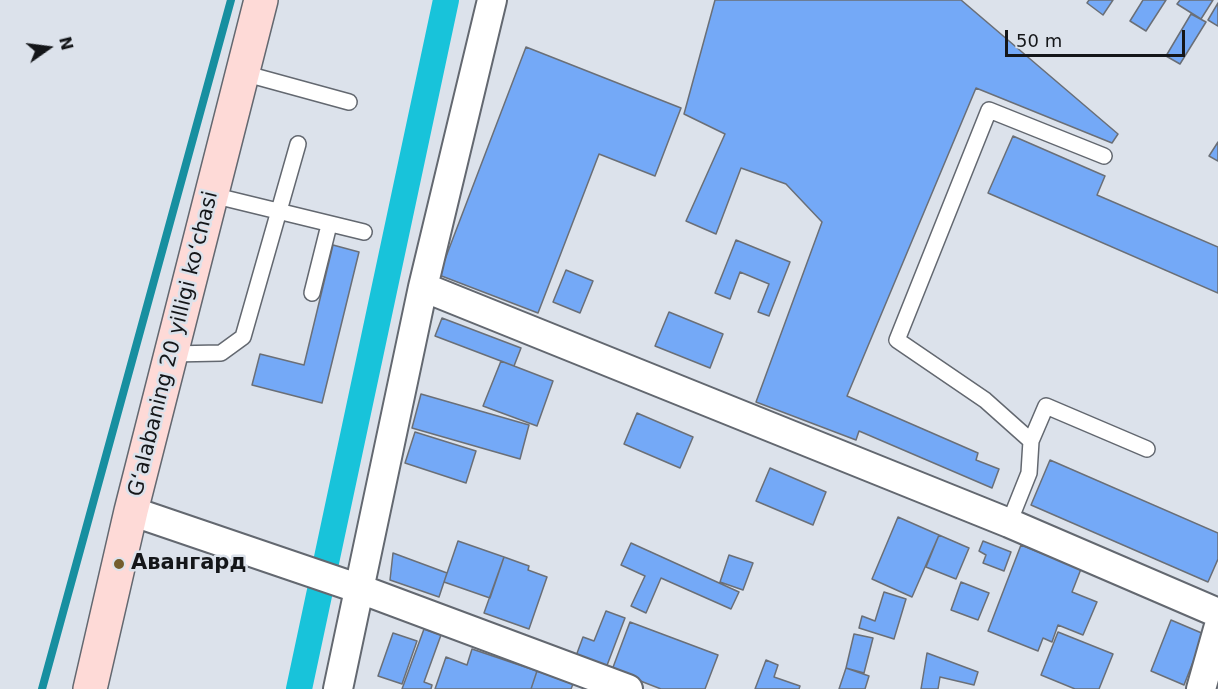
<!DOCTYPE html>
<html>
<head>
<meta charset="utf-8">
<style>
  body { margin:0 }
  #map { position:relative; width:1218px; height:689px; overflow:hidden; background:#dce2eb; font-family:"DejaVu Sans",sans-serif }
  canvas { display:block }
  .north { position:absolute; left:18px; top:18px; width:60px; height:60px; -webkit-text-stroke:4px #dce2eb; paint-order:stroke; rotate:76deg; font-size:16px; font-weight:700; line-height:24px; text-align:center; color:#141619 }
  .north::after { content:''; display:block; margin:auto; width:21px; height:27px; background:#141619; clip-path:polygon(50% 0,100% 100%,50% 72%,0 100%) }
  .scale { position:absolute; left:1005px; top:30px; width:180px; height:27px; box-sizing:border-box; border:3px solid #141619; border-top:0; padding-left:8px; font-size:18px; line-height:21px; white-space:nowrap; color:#141619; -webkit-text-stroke:4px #dce2eb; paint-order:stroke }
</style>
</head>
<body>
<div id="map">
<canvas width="1218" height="689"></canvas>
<div class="north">N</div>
<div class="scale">50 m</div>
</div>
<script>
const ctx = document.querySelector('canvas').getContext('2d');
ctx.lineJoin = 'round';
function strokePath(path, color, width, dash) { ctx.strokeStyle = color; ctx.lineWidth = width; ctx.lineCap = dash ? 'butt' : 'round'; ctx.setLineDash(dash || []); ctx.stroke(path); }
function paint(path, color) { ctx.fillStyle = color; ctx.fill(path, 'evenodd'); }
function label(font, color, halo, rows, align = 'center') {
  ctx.font = font + ' "DejaVu Sans",sans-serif'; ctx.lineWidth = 5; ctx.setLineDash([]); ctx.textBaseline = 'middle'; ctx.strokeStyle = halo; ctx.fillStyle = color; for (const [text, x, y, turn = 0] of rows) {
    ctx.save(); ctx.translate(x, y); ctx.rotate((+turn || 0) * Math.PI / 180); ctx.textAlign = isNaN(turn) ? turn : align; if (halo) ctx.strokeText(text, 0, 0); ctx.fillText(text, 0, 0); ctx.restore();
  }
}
strokePath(new Path2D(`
  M42,689L231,0`), '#178fa0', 8);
strokePath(new Path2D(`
  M299,689L446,0`), '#18c3da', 26);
const building = new Path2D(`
  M715,0H961L1118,134L1112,143L976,88L847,396L978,453L976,460L999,469L992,488L859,431L856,440L756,402L822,222L786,184L741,168L716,234L686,221L725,134L684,114Z
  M1089,0H1113L1103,15L1087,3Z
  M1143,0H1166L1146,31L1130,21Z
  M1180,0H1213L1201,19L1177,4Z
  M1218,3V26L1208,20Z
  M1191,14L1206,22L1180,64L1166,56Z
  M526,47L681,108L655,176L599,154L538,313L439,275Z
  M1013,136L1105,176L1097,195L1218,247V293L988,193Z
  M1218,142V161L1209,156Z
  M736,240L790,262L769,316L758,312L769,284L740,272L730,299L715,293Z
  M333,245L359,252L322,403L252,385L260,354L304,365Z
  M566,270L593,281L580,313L553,302Z
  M669,312L723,334L710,368L655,346Z
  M442,318L521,348L514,366L435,336Z
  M501,361L553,381L537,426L483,406Z
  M421,394L529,425L520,459L412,428Z
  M637,413L693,437L680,468L624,444Z
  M415,432L476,451L466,483L405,463Z
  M1050,460L1218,533V559L1208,582L1031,505Z
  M770,468L826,492L813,525L756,501Z
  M898,517L939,535L912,597L872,579Z
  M939,535L969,548L956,579L926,567Z
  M458,541L504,557L490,598L444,582Z
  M983,541L1011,552L1004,571L983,563L986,555L979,551Z
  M631,543L739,592L731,609L661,578L646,613L631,606L645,576L621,565Z
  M1021,545L1081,569L1072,592L1097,602L1083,635L1058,625L1052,642L1043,638L1038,651L988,631Z
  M393,553L447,573L439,597L390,580Z
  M729,555L753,563L743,590L720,582Z
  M504,557L529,566L528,570L547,577L529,629L484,613Z
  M961,582L989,593L978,620L951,610Z
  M884,592L906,599L894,639L859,628L862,616L875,621Z
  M606,611L625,618L606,668L576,656L583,637L594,641Z
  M1171,620L1204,634L1184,685L1151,671Z
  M630,622L718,655L705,689H661L612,670Z
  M424,629L441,635L424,682L432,685L431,689H402Z
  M1058,632L1113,654L1099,689H1075L1041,675Z
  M393,633L417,641L402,684L378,676Z
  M854,634L873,638L864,673L846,668Z
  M472,649L537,671L531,689H435L446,657L467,665Z
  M927,653L978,672L974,685L940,677L938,689H921Z
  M766,660L778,665L774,677L800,686L799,689H755Z
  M846,668L869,676L865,689H839Z
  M537,671L573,684L571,689H531Z`);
paint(building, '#74a9f7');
strokePath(building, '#6a6f77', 1.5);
const lane = new Path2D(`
  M243,73L349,102
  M212,195L364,232
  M312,293L329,225
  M171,354L221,353L243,337L298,144
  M1031,441L1046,406L1147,449
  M1009,523L1029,473L1031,441L985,400L897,340L989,110L1104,156`);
const street = new Path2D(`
  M423,287L1009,523L1218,613
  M131,511L360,589L628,689
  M338,689L423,287L492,0
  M1201,689L1218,629`);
const secondary = new Path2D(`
  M90,689L131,511L261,0`);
strokePath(lane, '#636870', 18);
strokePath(street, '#636870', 32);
strokePath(secondary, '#636870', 36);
strokePath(lane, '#fff', 15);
strokePath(street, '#fff', 28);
strokePath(secondary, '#fedad7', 33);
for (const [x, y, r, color] of [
  [119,564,6,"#745d2d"]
]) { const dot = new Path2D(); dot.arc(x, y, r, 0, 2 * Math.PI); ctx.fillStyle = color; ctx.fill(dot); strokePath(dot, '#dce2eb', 2); }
label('21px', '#141619', '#dce2eb', [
  ["Gʻalabaning 20 yilligi koʻchasi",174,344,-76]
]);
label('bold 21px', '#141619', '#dce2eb', [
  ["Авангард",131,564]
], 'left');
</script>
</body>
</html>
